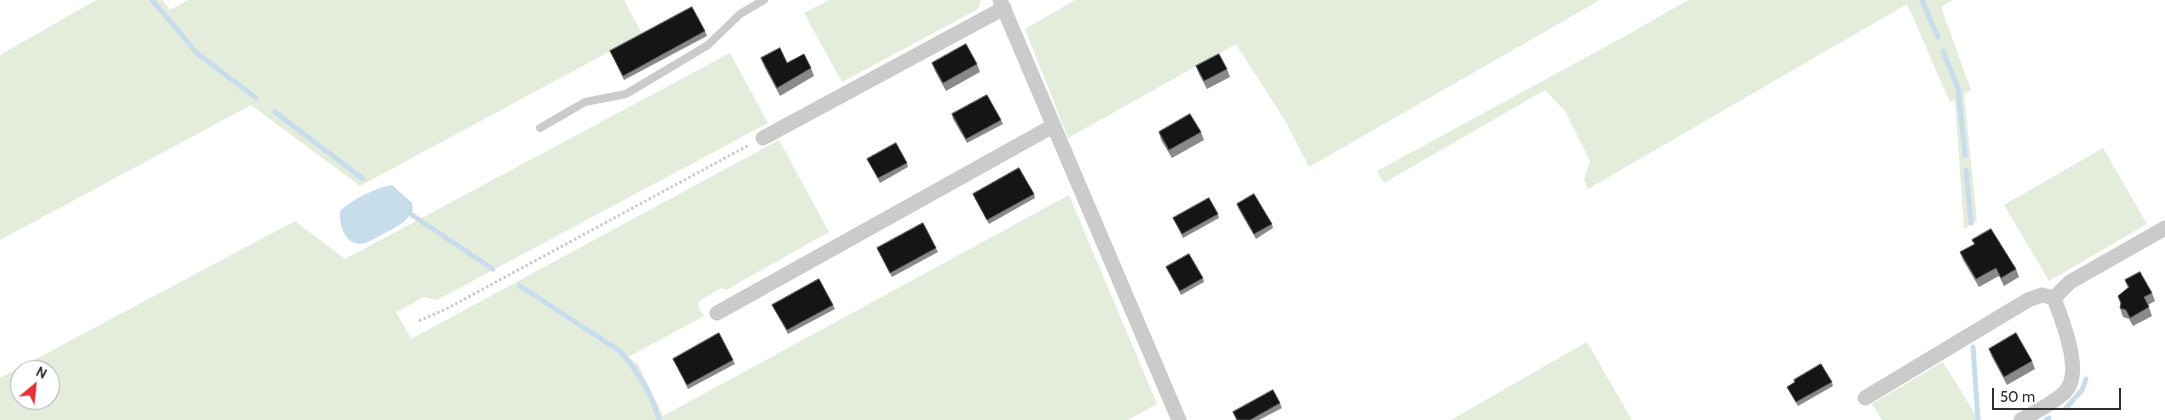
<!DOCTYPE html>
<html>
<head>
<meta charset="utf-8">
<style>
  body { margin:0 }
  #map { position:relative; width:2165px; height:420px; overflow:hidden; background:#fff; font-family:Cabin,sans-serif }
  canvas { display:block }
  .north { position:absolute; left:10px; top:360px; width:50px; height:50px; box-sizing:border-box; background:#fff; border:1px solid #ababab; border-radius:50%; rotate:28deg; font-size:14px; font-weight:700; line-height:20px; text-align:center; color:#2e2e2e }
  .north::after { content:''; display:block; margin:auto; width:18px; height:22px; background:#e72f35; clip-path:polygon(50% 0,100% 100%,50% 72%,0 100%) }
  .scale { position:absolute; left:1992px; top:388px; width:129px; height:22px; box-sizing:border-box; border:2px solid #2e2e2e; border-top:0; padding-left:6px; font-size:15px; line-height:18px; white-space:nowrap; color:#2e2e2e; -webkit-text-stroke:4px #fff; paint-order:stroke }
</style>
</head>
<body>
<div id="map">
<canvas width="2165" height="420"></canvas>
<div class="north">N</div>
<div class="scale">50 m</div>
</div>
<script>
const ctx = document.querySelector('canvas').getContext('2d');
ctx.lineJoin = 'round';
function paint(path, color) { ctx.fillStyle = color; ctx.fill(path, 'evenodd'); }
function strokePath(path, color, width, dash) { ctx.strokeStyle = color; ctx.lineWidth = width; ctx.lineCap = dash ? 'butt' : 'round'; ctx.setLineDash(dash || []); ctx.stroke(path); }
paint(new Path2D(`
  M96,0H162L170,10L188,0H624L642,34L360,186L251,105L0,240V55Z
  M829,0H981L978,9L842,82L804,13Z
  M1075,0H1600L1309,167L1286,122L1236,44L1068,138L1025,29Z
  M1688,0H1952L1941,7L1971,90L1964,94L1977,221L1964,229L1955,100L1950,102L1907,4L1588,189L1584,179L1590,161L1565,111L1545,90L1384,183L1377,171L1629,34Z
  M730,53L768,123L437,300L424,297L396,312L411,339L779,140L829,232L726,290L721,288L699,301L698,307L704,316L628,357L638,364L663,416L1069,195L1157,404L1128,420H0V378L295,221L345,259ZM20,370H50V400H20Z
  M2103,148L2147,224L2049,281L2004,205Z
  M1587,342L1632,420H1451Z
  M1943,362L1979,420H1882L1872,404Z`), '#e4ecdc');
paint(new Path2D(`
  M392,185L412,203L413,210C406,223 395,228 383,234C377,237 371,241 365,243C345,248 339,225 340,211C353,199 374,188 392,185Z`), '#c8ddec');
strokePath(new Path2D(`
  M152,0L197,53L256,98
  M1922,0L1938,37
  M1943,51L1958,88L1965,155
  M275,112L363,179
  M1966,170L1971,223
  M406,211L493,269
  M520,286L620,351C636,369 653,395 659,420
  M1973,347L1978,420
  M2066,408L2082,390L2086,379
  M2046,420L2049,418`), '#c8ddec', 5);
strokePath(new Path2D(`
  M419,321L448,308L749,145`), '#cbcbcb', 3, [2.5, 2.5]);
strokePath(new Path2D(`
  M540,128L585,102L626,94L708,45L740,14L764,0`), '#cbcbcb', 8);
strokePath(new Path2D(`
  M1000,0L1179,420
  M763,138L1004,8
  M2054,298L2070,282L2165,228
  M717,313L1053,126
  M1865,398L2028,300L2042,295L2054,298C2062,321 2085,374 2064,393C2052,404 2035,412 2021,420`), '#cbcbcb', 15);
paint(new Path2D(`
  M705,31L707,36L624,80L610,51Z
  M761,58L811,68L814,76L780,96L764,66Z
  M932,63L977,64L980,72L946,91L935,71Z
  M1196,66L1227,69L1230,77L1207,89L1199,74Z
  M952,114L1001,120L1003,124L967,143L953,119Z
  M1159,132H1201L1204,140L1172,158L1161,140Z
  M867,159L907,163L908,167L880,183Z
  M973,194H1034L1035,198L989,224L975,199Z
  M1237,204L1272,224L1273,228L1256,239L1238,208Z
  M1218,214L1219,218L1183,238L1173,218Z
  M1972,240L2016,269L2019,277L2004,286L1999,276L1979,287L1963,260L1960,252L1974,244Z
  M877,248H936L938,252L892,277Z
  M1166,267L1203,278L1204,282L1181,295L1168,271Z
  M2125,280L2152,293L2155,301L2148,305L2152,316L2133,326L2129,319L2123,317L2120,308L2121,305L2118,296L2128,288Z
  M772,305H833L835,309L788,334L774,309Z
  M1989,349L2032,361L2035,369L2007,385L1992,357Z
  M673,359L733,360L735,364L688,389Z
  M1832,382L1833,386L1798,406L1789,391L1787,387Z
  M1280,403L1282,408L1259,420H1237L1233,412Z`), '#8a8a8a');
const building = new Path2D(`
  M692,7L705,31L623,76L610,51Z
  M966,44L977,64L943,83L932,63Z
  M780,48L787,63L804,54L811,68L777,88L761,58Z
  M1219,54L1227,69L1204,81L1196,66Z
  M987,95L1001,120L966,139L952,114Z
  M1190,114L1201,132L1169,150L1159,132Z
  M896,143L907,163L878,178L867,159Z
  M1019,168L1034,194L987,220L973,194Z
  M1254,194L1272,224L1254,234L1237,204Z
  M1209,198L1218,214L1182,234L1173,218Z
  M923,223L936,248L890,273L877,248Z
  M1991,229L2016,269L2001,278L1996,268L1976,279L1960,252L1975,244L1972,240Z
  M1189,254L1203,278L1180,291L1166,267Z
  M2140,272L2152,293L2144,297L2149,307L2130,318L2126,310L2120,308L2121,303L2118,296L2129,287L2125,280Z
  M819,279L833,305L787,330L772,305Z
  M719,333L733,360L687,385L673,359Z
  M2016,333L2032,361L2004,377L1989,349Z
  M1821,364L1832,382L1796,402L1787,387L1795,382L1794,380Z
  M1273,390L1280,403L1250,420H1237L1233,412Z`);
paint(building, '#151515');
strokePath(building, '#5b5b5b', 1);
</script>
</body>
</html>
